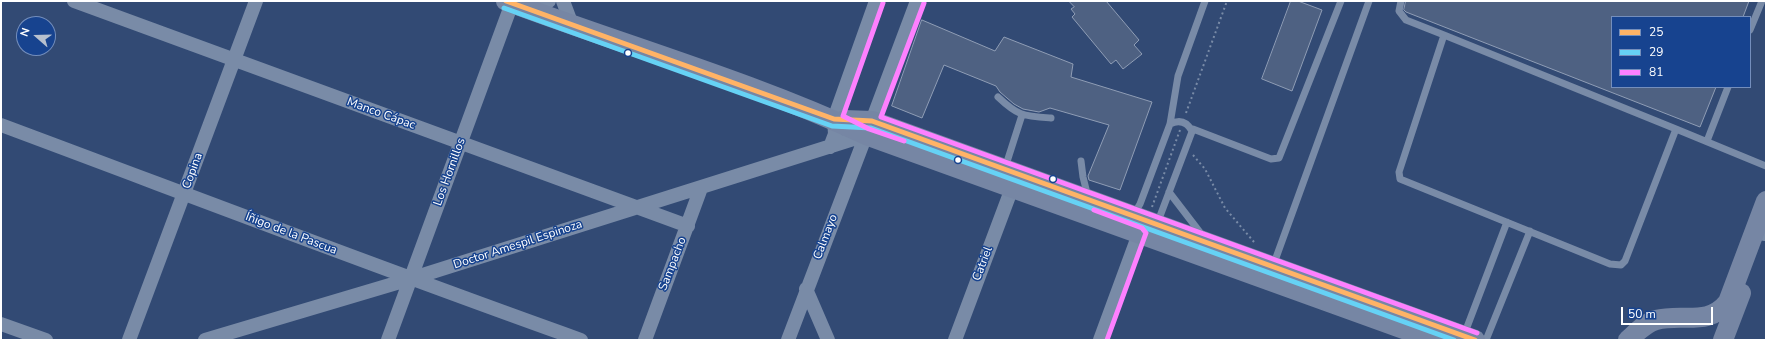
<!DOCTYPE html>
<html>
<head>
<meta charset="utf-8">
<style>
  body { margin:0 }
  #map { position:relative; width:1767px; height:341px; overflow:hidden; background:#324a74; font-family:"Nunito Sans",sans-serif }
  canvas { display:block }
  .frame { position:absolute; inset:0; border:2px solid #fff; pointer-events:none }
  .legend { position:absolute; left:1611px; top:16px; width:140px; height:72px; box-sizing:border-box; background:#17438f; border:1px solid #748ebc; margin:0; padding:5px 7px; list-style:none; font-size:12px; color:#fff }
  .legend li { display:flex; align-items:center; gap:8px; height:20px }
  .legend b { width:20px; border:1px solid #748ebc }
  .north { position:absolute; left:16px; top:16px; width:40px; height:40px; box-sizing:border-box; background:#17438f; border:1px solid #748ebc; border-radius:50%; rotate:290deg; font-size:11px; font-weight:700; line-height:16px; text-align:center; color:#fff }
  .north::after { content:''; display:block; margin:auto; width:14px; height:18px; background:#b7c0ce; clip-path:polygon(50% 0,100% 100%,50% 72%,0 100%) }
  .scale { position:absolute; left:1621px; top:307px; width:92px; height:18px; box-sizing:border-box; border:2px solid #fff; border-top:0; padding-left:5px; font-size:12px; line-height:14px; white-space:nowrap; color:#fff; -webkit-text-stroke:3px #17438f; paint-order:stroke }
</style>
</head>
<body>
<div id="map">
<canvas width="1767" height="341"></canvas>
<div class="frame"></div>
<ul class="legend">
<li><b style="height:5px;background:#ffb366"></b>25</li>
<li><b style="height:5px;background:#66d2f5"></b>29</li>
<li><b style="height:5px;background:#fe80ff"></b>81</li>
</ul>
<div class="north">N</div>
<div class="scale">50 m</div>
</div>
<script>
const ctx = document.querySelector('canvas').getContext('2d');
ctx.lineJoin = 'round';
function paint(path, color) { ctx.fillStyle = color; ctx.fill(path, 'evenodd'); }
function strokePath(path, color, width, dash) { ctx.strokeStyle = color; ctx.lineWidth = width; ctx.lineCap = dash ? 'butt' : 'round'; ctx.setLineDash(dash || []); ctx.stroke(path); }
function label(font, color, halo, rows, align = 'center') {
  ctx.font = font + ' "Nunito Sans",sans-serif'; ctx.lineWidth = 3; ctx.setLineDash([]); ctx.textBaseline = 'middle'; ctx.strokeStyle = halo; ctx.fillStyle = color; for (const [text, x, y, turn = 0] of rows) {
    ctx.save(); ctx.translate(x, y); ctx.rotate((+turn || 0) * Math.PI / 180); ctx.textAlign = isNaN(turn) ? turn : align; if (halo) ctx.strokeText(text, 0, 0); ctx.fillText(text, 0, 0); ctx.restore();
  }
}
const building = new Path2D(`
  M1069,1H1106L1139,40L1134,45L1142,54L1123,69L1116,60L1111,64L1072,17L1075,14L1071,9L1074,7Z
  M1291,1H1298L1322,10L1292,91L1262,79Z
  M1406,1H1749L1743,17H1612V87H1716L1700,127L1406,12L1404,10Z
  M922,20L995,51L1004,37L1073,64L1071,77L1152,102L1120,190L1089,180L1088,176L1109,125L1050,108L1039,112L1023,109L1014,104L1000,92L996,86L944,65L922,118L892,106Z`);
paint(building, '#4e6182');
strokePath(building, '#8f9db5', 1);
strokePath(new Path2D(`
  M1186,113L1227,1
  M1193,155L1205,169L1225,208L1254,242
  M1152,207L1180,130`), '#798ba7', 2, [2, 3]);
strokePath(new Path2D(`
  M1401,1L1399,11L1406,20L1444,35
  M1750,30L1762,1
  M1444,35L1676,129L1625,261L1621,265L1610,264L1400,179L1399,172Z
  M998,97C1018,116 1023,116 1051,118
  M1170,124C1180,119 1187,122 1192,131
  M1676,129L1766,166
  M1707,141L1728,87
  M1081,161L1083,177L1088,197
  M1005,168L1022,115
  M1169,192L1202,235
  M1134,214L1140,204L1170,124L1178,76L1205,1
  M1157,224L1193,129L1271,159L1279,158L1341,1
  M1273,266L1369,1
  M1464,335L1507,222
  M1486,340L1530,231`), '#798ba7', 7);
strokePath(new Path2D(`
  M74,1L688,226
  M563,1L572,25
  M534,11L549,1
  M872,121L917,1
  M1,125C194,197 387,271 581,340
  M830,147L835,134L834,119L876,1
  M1764,234H1766
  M806,289L828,340
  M1,324L46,340
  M129,340L256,1
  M205,340L410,279L866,135
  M388,340L512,3
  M645,340L701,188
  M788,340L866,135
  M955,340L1012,188
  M1100,340L1139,234`), '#798ba7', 14);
strokePath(new Path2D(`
  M506,1C626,46 750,81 866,135L1434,340
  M844,120L872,121L1475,340
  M1628,340C1636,333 1645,323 1656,320C1683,313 1708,327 1728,302L1766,201
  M1723,340L1741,293`), '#7686a4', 20);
strokePath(new Path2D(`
  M506,1L834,119L872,121L1475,340`), '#ffb366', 5);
strokePath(new Path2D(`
  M504,8L832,126L871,128L1454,340`), '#66d2f5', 5);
strokePath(new Path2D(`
  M883,3L843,116L869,129L904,141
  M924,3L881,117L1477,333
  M1094,210L1142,228L1146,233L1107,340`), '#fe80ff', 5);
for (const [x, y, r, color] of [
  [628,53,3.5,"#fff"],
  [958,160,3.5,"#fff"],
  [1053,179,3.5,"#fff"]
]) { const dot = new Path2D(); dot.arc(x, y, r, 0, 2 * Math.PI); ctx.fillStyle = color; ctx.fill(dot); strokePath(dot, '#17438f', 1.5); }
label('12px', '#fff', '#17438f', [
  ["Manco Cápac",381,114,20],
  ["Copina",193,171,-70],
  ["Los Hornillos",450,172,-70],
  ["Íñigo de la Pascua",291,234,21],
  ["Calmayo",826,237,-69],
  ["Doctor Amespil Espinoza",518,245,-18],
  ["Sampacho",673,264,-69],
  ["Catriel",983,264,-69]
]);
</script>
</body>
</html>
